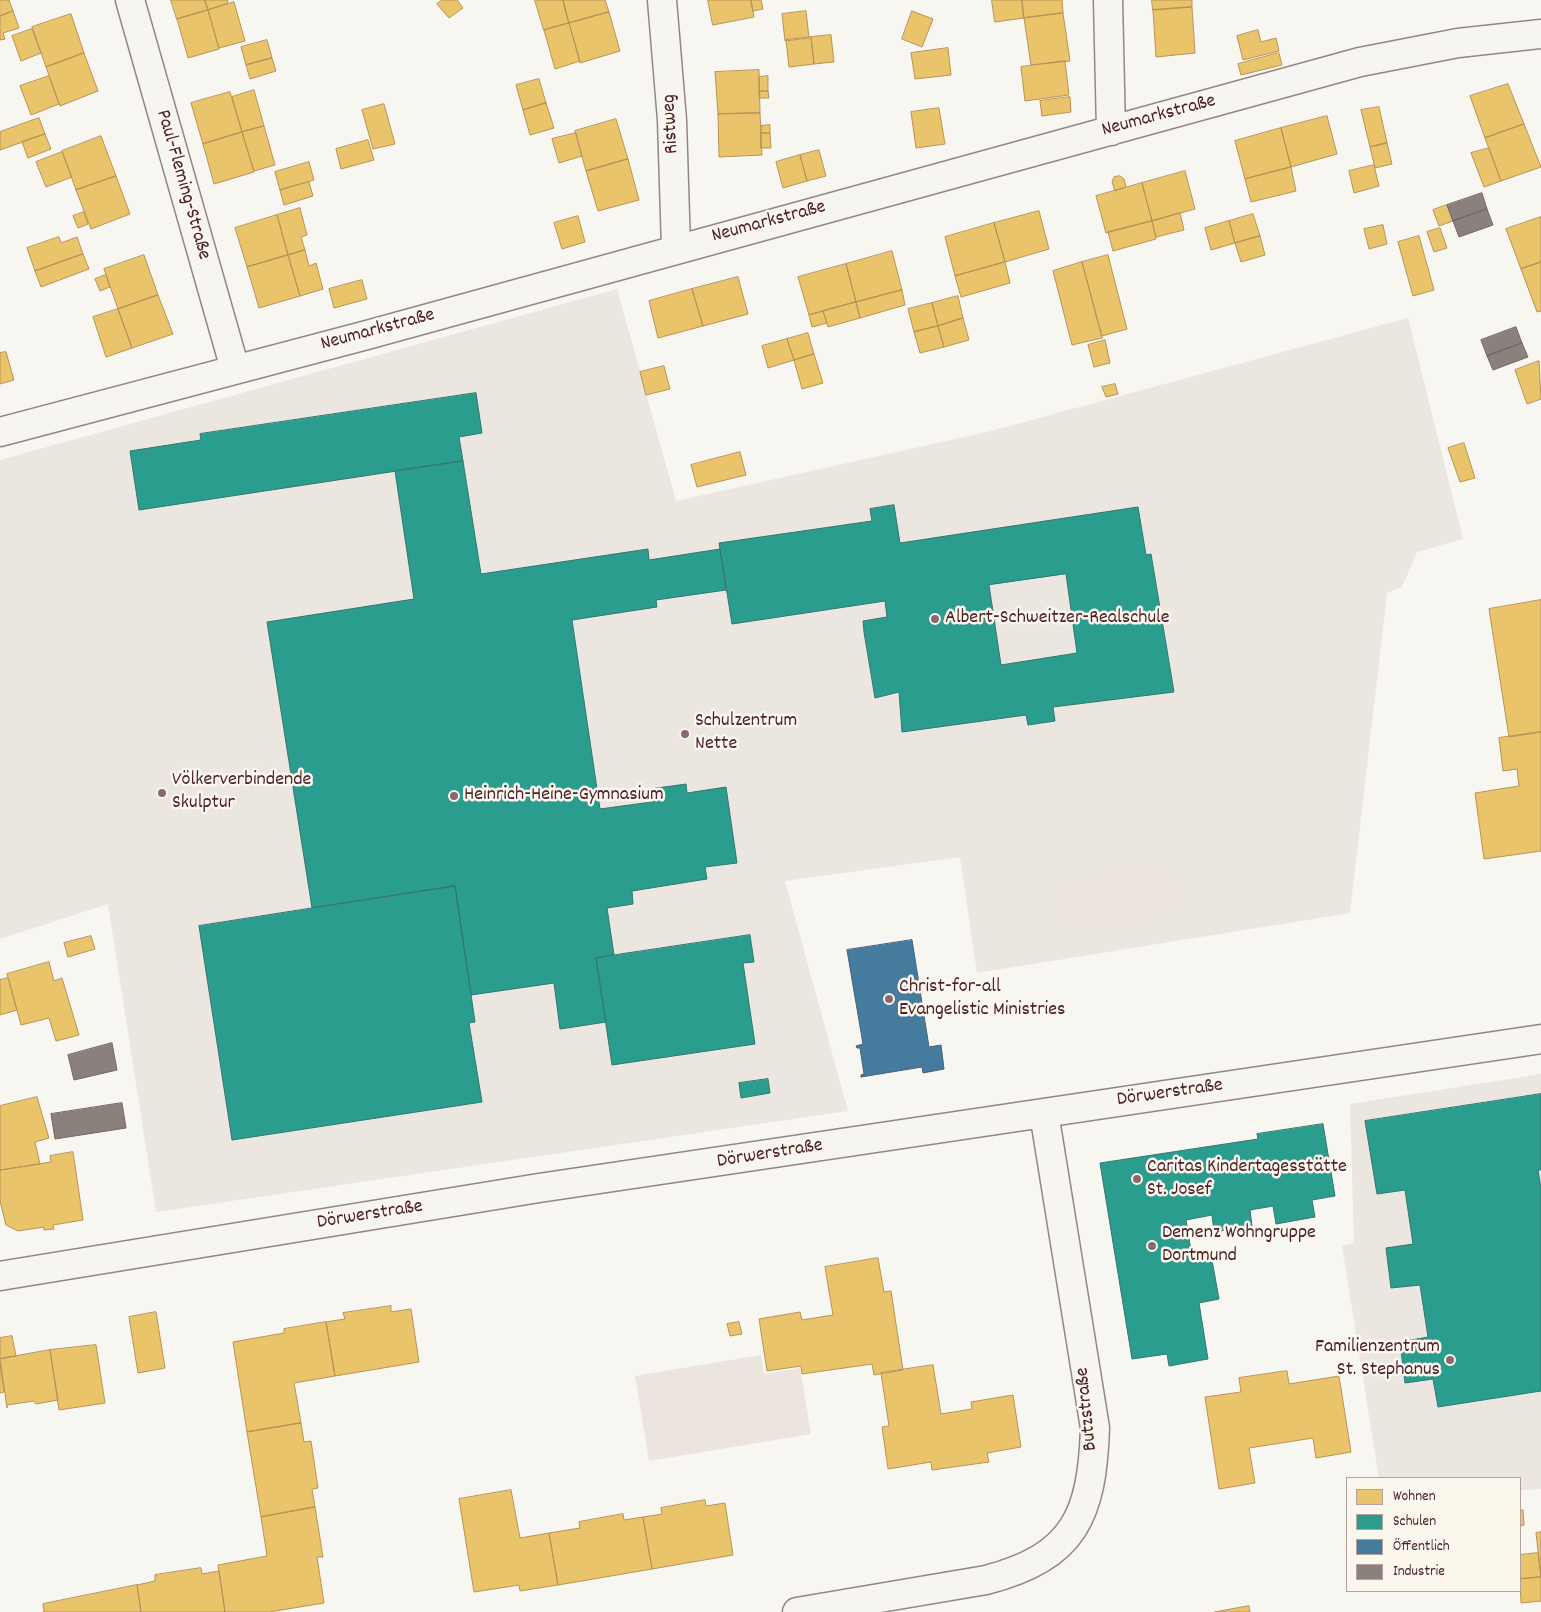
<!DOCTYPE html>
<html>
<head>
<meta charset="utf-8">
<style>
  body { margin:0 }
  #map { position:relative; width:1541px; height:1612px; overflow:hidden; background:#f8f6f0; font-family:Dekko,sans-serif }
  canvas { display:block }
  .legend { position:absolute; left:1346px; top:1477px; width:175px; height:115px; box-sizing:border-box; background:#fbf7ec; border:1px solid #b4a19f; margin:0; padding:6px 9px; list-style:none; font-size:15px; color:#4a1f2b }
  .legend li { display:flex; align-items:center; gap:10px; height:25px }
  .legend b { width:25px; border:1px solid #b4a19f }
</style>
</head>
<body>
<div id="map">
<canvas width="1541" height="1612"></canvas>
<ul class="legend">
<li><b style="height:14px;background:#e9c46a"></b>Wohnen</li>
<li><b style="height:14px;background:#2a9d8f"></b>Schulen</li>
<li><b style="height:14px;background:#457b9d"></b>Öffentlich</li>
<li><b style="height:14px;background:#8a817c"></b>Industrie</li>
</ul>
</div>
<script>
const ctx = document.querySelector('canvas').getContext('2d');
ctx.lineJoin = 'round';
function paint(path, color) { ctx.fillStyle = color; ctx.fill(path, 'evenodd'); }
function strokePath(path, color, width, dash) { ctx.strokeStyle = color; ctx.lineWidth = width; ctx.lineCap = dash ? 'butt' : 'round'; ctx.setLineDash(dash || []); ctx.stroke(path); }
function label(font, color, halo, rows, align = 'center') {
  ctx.font = font + ' Dekko,sans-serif'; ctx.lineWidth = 5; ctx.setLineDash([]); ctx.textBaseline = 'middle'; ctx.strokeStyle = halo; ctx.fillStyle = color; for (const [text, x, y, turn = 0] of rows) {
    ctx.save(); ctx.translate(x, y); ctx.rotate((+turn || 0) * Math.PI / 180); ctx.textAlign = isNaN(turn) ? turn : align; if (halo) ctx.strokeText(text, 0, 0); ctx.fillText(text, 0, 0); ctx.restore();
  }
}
paint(new Path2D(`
  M617,289L676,501L991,431L1408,318L1463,539L1417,552L1402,587L1387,593L1350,913L977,973L960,857L785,881L848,1111L156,1212L108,904L0,939V460Z
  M1541,1074V1489L1520,1490V1478H1379L1342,1246L1354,1243L1350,1104Z`), '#ebe6df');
paint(new Path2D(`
  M1171,865L1177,914L1056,931L1050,882Z
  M761,1355L764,1374L800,1368L811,1434L649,1461L635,1376Z`), '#ece5de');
const homes = new Path2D(`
  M0,0H9L13,11L0,16Z
  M171,0H205L208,10L177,19Z
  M205,0H228L227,4L208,10Z
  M442,0H457L463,8L449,18L437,4Z
  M535,0H563L569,23L544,30Z
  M563,0H605L609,12L569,23Z
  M708,0H751L754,17L713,25Z
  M751,0H761L763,9L753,11Z
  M992,0H1022L1024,18L995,22Z
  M1022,0H1062L1063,13L1024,18Z
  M1152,0H1192V7L1153,10Z
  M234,2L245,41L219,48L208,10Z
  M1192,7L1195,53L1156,57L1153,10Z
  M208,10L219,49L188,58L177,19Z
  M13,11L19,28L3,33L5,39L0,40V16Z
  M806,11L809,38L785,41L782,14Z
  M912,11L933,19L922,47L902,39Z
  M609,12L620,51L580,63L569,23Z
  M1063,13L1070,61L1031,65L1024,18Z
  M71,14L84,53L46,67L32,27Z
  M569,23L580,61L555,69L544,30Z
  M32,29L41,53L21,61L12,36Z
  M1258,30L1261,42L1276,38L1279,51L1243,60L1237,36Z
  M831,35L834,62L814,64L811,37Z
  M811,37L814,64L789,67L786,40Z
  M267,40L272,58L246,65L241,47Z
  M948,48L951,75L915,79L911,53Z
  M84,53L98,91L60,106L46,67Z
  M1279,53L1282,65L1241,75L1238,64Z
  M272,58L276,71L250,79L246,65Z
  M1065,61L1069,95L1025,101L1021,67Z
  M759,70L760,113L718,114L715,72Z
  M49,76L59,104L31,115L20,86Z
  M768,76V91H759V77Z
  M539,79L546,103L523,110L516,85Z
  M1508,84L1524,124L1485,138L1470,96Z
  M254,90L264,126L242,132L232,97Z
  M759,91H768L769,98H760Z
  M230,92L242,132L203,144L191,103Z
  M1070,97L1071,112L1042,116L1040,101Z
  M546,103L554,128L530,135L523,110Z
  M384,104L395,144L373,149L362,110Z
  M1379,107L1387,143L1370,147L1361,110Z
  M939,108L945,144L916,148L911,112Z
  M760,113L762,155L719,157L718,114Z
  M1327,116L1337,154L1291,167L1281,128Z
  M39,118L45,134L0,150V132Z
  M616,119L628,159L586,171L575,131Z
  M1524,124L1541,167L1501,181L1485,138Z
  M770,125V133H761V126Z
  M264,126L275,165L254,171L242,132Z
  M1281,128L1291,167L1245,179L1235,141Z
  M242,132L254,172L214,184L203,144Z
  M576,133L582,156L559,163L552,139Z
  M761,133H770L771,148H761Z
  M45,134L51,149L28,158L22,142Z
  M101,136L116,176L76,190L62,151Z
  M368,140L374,160L341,169L336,149Z
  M1387,143L1392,164L1375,168L1370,147Z
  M1489,148L1501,181L1484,187L1471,153Z
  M819,150L826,176L807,181L800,155Z
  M62,152L72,177L46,187L36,162Z
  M800,155L807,181L783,188L776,162Z
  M628,159L639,200L598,211L586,171Z
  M309,162L314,180L280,190L275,172Z
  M1374,165L1379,186L1354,193L1349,171Z
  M1291,167L1296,191L1251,202L1245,179Z
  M1185,171L1195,209L1152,221L1142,183Z
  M116,176L130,214L91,229L76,190Z
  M1120,176L1124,179L1126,187L1115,191L1112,182L1114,177Z
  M309,182L313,196L284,205L280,190Z
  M1142,183L1152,221L1106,233L1096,196Z
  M1447,205L1453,221L1439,226L1433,210Z
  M300,208L307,235L301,237L305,250L288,255L277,215Z
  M1039,211L1049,249L1005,262L994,223Z
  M84,212L88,224L78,228L73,216Z
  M1180,213L1184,230L1156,237L1152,221Z
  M1253,214L1260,236L1235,243L1229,221Z
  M277,215L288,255L247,267L235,228Z
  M578,216L585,242L562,249L554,223Z
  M1541,217V262L1521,269L1506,229Z
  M1152,221L1156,239L1113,251L1108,232Z
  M1229,221L1235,243L1211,250L1205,228Z
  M994,223L1005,262L955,276L945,237Z
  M1383,225L1387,244L1369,249L1364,229Z
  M1440,228L1447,248L1434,252L1427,232Z
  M1260,236L1265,255L1241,262L1235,243Z
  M1419,236L1434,290L1413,296L1398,242Z
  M59,237L61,243L77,237L83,254L35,271L27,248Z
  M305,250L309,266L316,263L323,289L300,296L288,255Z
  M892,251L902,290L856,302L846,264Z
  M83,254L89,269L41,287L35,271Z
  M144,255L158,295L118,309L104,269Z
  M288,255L300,296L259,308L247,267Z
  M1108,255L1127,329L1102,336L1082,262Z
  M1005,262L1010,283L961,297L955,276Z
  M1082,262L1102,338L1072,345L1053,271Z
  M1541,262V311L1537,312L1521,269Z
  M846,264L856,302L809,315L798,277Z
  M106,275L110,287L100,291L95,279Z
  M738,277L748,314L703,326L692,289Z
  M362,280L367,299L334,308L329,289Z
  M692,289L703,326L658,338L649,301Z
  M902,290L905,305L860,318L856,302Z
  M158,295L173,334L132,348L118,309Z
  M958,296L963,318L938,326L932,303Z
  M856,302L860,318L828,327L823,311Z
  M932,303L938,326L914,332L908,309Z
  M118,309L132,348L106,357L93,317Z
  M823,311L827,323L812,327L809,315Z
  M963,318L969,340L944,347L938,326Z
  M938,326L944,347L920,353L914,332Z
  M808,333L814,354L794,360L787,339Z
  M787,339L794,360L768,368L762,346Z
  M1105,340L1110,363L1094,367L1088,345Z
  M6,352L14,380L0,384V353Z
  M814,354L823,383L802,389L794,360Z
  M1539,361L1541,399L1527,404L1515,370Z
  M664,366L670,389L646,395L640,372Z
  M1115,384L1118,394L1106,397L1102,387Z
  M1464,443L1475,478L1460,482L1448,448Z
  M740,452L746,475L697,487L691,465Z
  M1541,600V732L1509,737L1489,609Z
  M1541,732V851L1484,859L1475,793L1519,786L1517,769L1503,771L1499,738Z
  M91,936L95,949L68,957L64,943Z
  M49,962L54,981L62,978L79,1035L56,1041L49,1018L21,1025L7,974Z
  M8,978L17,1010L0,1015V980Z
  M37,1097L49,1138L35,1142L40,1164L0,1170V1106Z
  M73,1152L83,1220L53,1225L54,1229L44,1230V1227L18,1231L6,1225L0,1201V1170L51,1162L50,1156Z
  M878,1258L884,1292L891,1291L903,1370L874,1375L872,1364L802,1374L801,1366L767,1371L759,1319L800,1312L802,1320L833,1315L825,1267Z
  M391,1306V1312L411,1309L419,1362L335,1376L326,1322L345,1319L343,1313Z
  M156,1312L165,1368L138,1373L129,1317Z
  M326,1322L335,1376L294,1383L301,1423L247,1432L233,1342L284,1333V1329Z
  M739,1322L742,1334L730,1336L727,1324Z
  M12,1336L16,1356L0,1359V1338Z
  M96,1345L105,1403L59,1410L50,1350Z
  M50,1350L58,1400L36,1404L34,1401L7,1405V1408L0,1359Z
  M0,1362L4,1392L0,1393Z
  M933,1365L941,1414L972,1409L971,1402L1013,1395L1021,1447L987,1453L989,1462L932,1470L931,1462L888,1469L882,1427L889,1426L881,1373Z
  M1287,1371L1289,1384L1339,1376L1351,1452L1316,1458L1313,1438L1249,1448L1255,1483L1219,1489L1205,1397L1241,1392L1239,1378Z
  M301,1423L304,1442L311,1441L318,1488L312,1489L315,1507L261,1517L247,1432Z
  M511,1490L520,1538L549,1533L558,1585L520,1591L519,1585L474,1592L459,1499Z
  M705,1500L706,1506L725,1503L733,1555L652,1569L643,1517L662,1514L661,1508Z
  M315,1507L323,1557H317L324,1603L269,1612H225L218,1565L267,1556L261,1517Z
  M1520,1510H1523L1524,1525L1520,1526Z
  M623,1514L624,1520L643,1517L652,1569L558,1585L549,1533L580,1528L579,1522Z
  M1541,1532V1577L1536,1533Z
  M1538,1553L1541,1577L1520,1579V1555Z
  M201,1568L202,1574L219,1571L225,1612H141L137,1585L155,1581V1575Z
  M1541,1577V1601L1521,1603L1520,1579Z
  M137,1585L141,1612H44L43,1604Z
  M1249,1606L1250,1612H1215Z`);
paint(homes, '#e9c46a');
strokePath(homes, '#b99257', 1);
const schools = new Path2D(`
  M476,393L482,433L459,437L463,461L139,510L130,451L201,440L200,434Z
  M463,461L481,574L648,549L649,560L720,549L726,590L656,600L657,607L572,620L600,809L652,802L650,789L686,784L687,793L726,787L737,863L705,867L707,879L632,891L633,904L607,908L614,955L596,958L606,1022L560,1029L554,983L471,995L455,886L312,908L267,622L414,599L395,471Z
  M894,505L900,543L1138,507L1146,555L1151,554L1174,692L1053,707L1055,721L1028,725L1026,715L902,732L899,692L875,698L864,632L863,621L887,617L885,601L732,624L719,543L872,521L870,509ZM1066,574L1077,653L1001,665L989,585Z
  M455,886L475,1022L469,1023L482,1102L232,1140L199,926Z
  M750,935L754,962L743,963L755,1044L612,1065L596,958Z
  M768,1079L770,1093L741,1098L739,1083Z
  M1541,1094V1170H1538L1541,1188V1391L1438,1407L1433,1379L1405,1383L1400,1342L1428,1337L1420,1285L1391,1288L1386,1248L1413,1244L1405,1190L1377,1194L1365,1121Z
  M1323,1124L1335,1196L1312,1200L1315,1217L1276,1224L1273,1206L1250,1210L1252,1226L1214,1232L1212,1215L1186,1220L1193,1263L1212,1260L1219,1299L1199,1303L1208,1359L1169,1366L1167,1354L1132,1359L1100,1163L1258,1139L1257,1134Z`);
paint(schools, '#2a9d8f');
strokePath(schools, '#347771', 1);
const public = new Path2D(`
  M912,940L929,1047L941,1045L944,1069L923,1073L922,1067L861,1077V1075L864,1074L860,1048H857L856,1046L863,1044L847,950Z`);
paint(public, '#457b9d');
strokePath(public, '#465f7b', 1);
const industry = new Path2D(`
  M1482,193L1487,209L1453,221L1447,205Z
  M1487,209L1493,225L1459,237L1453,221Z
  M1516,327L1522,343L1487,356L1481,340Z
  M1522,343L1528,357L1493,370L1487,356Z
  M112,1043L117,1070L74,1080L68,1055Z
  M122,1103L126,1128L55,1139L51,1114Z`);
paint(industry, '#8a817c');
strokePath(industry, '#776464', 1);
const minor = new Path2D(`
  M130,0L235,369
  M662,0L672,120L676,248
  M1108,0L1111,131
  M0,432L367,335L1360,62L1458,43L1541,34
  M0,1276L539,1188L1541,1039
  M797,1612L986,1580C1075,1557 1092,1515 1095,1428L1044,1113`);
strokePath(minor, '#918787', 31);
strokePath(minor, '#f6f5f1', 28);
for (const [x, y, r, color] of [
  [935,619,5,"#876a70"],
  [685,734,5,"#876a70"],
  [162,793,5,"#876a70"],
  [454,796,5,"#876a70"],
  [889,999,5,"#876a70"],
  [1137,1179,5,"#876a70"],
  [1152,1246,5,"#876a70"],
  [1450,1360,5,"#876a70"]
]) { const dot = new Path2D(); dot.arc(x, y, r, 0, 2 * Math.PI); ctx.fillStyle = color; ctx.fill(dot); strokePath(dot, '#fbf7ec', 2); }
label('20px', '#4a1f2b', '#fbf7ec', [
  ["Neumarkstraße",1159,117,-15],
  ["Ristweg",672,124,-93],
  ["Paul-Fleming-Straße",182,185,74],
  ["Neumarkstraße",769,223,-15],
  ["Neumarkstraße",378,331,-15],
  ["Dörwerstraße",1170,1094,-8],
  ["Dörwerstraße",770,1155,-9],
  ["Dörwerstraße",370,1216,-9],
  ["Butzstraße",1088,1409,-96]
]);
label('20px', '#4a1f2b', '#fbf7ec', [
  ["Albert-Schweitzer-Realschule",945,619],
  ["Schulzentrum",695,722],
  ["Nette",695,745],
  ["Völkerverbindende",172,781],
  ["Skulptur",172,804],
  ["Heinrich-Heine-Gymnasium",464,796],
  ["Christ-for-all",899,988],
  ["Evangelistic Ministries",899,1011],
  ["Caritas Kindertagesstätte",1147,1168],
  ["St. Josef",1147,1191],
  ["Demenz Wohngruppe",1162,1234],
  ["Dortmund",1162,1257],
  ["Familienzentrum",1440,1348,"right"],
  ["St. Stephanus",1440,1371,"right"]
], 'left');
</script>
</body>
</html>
